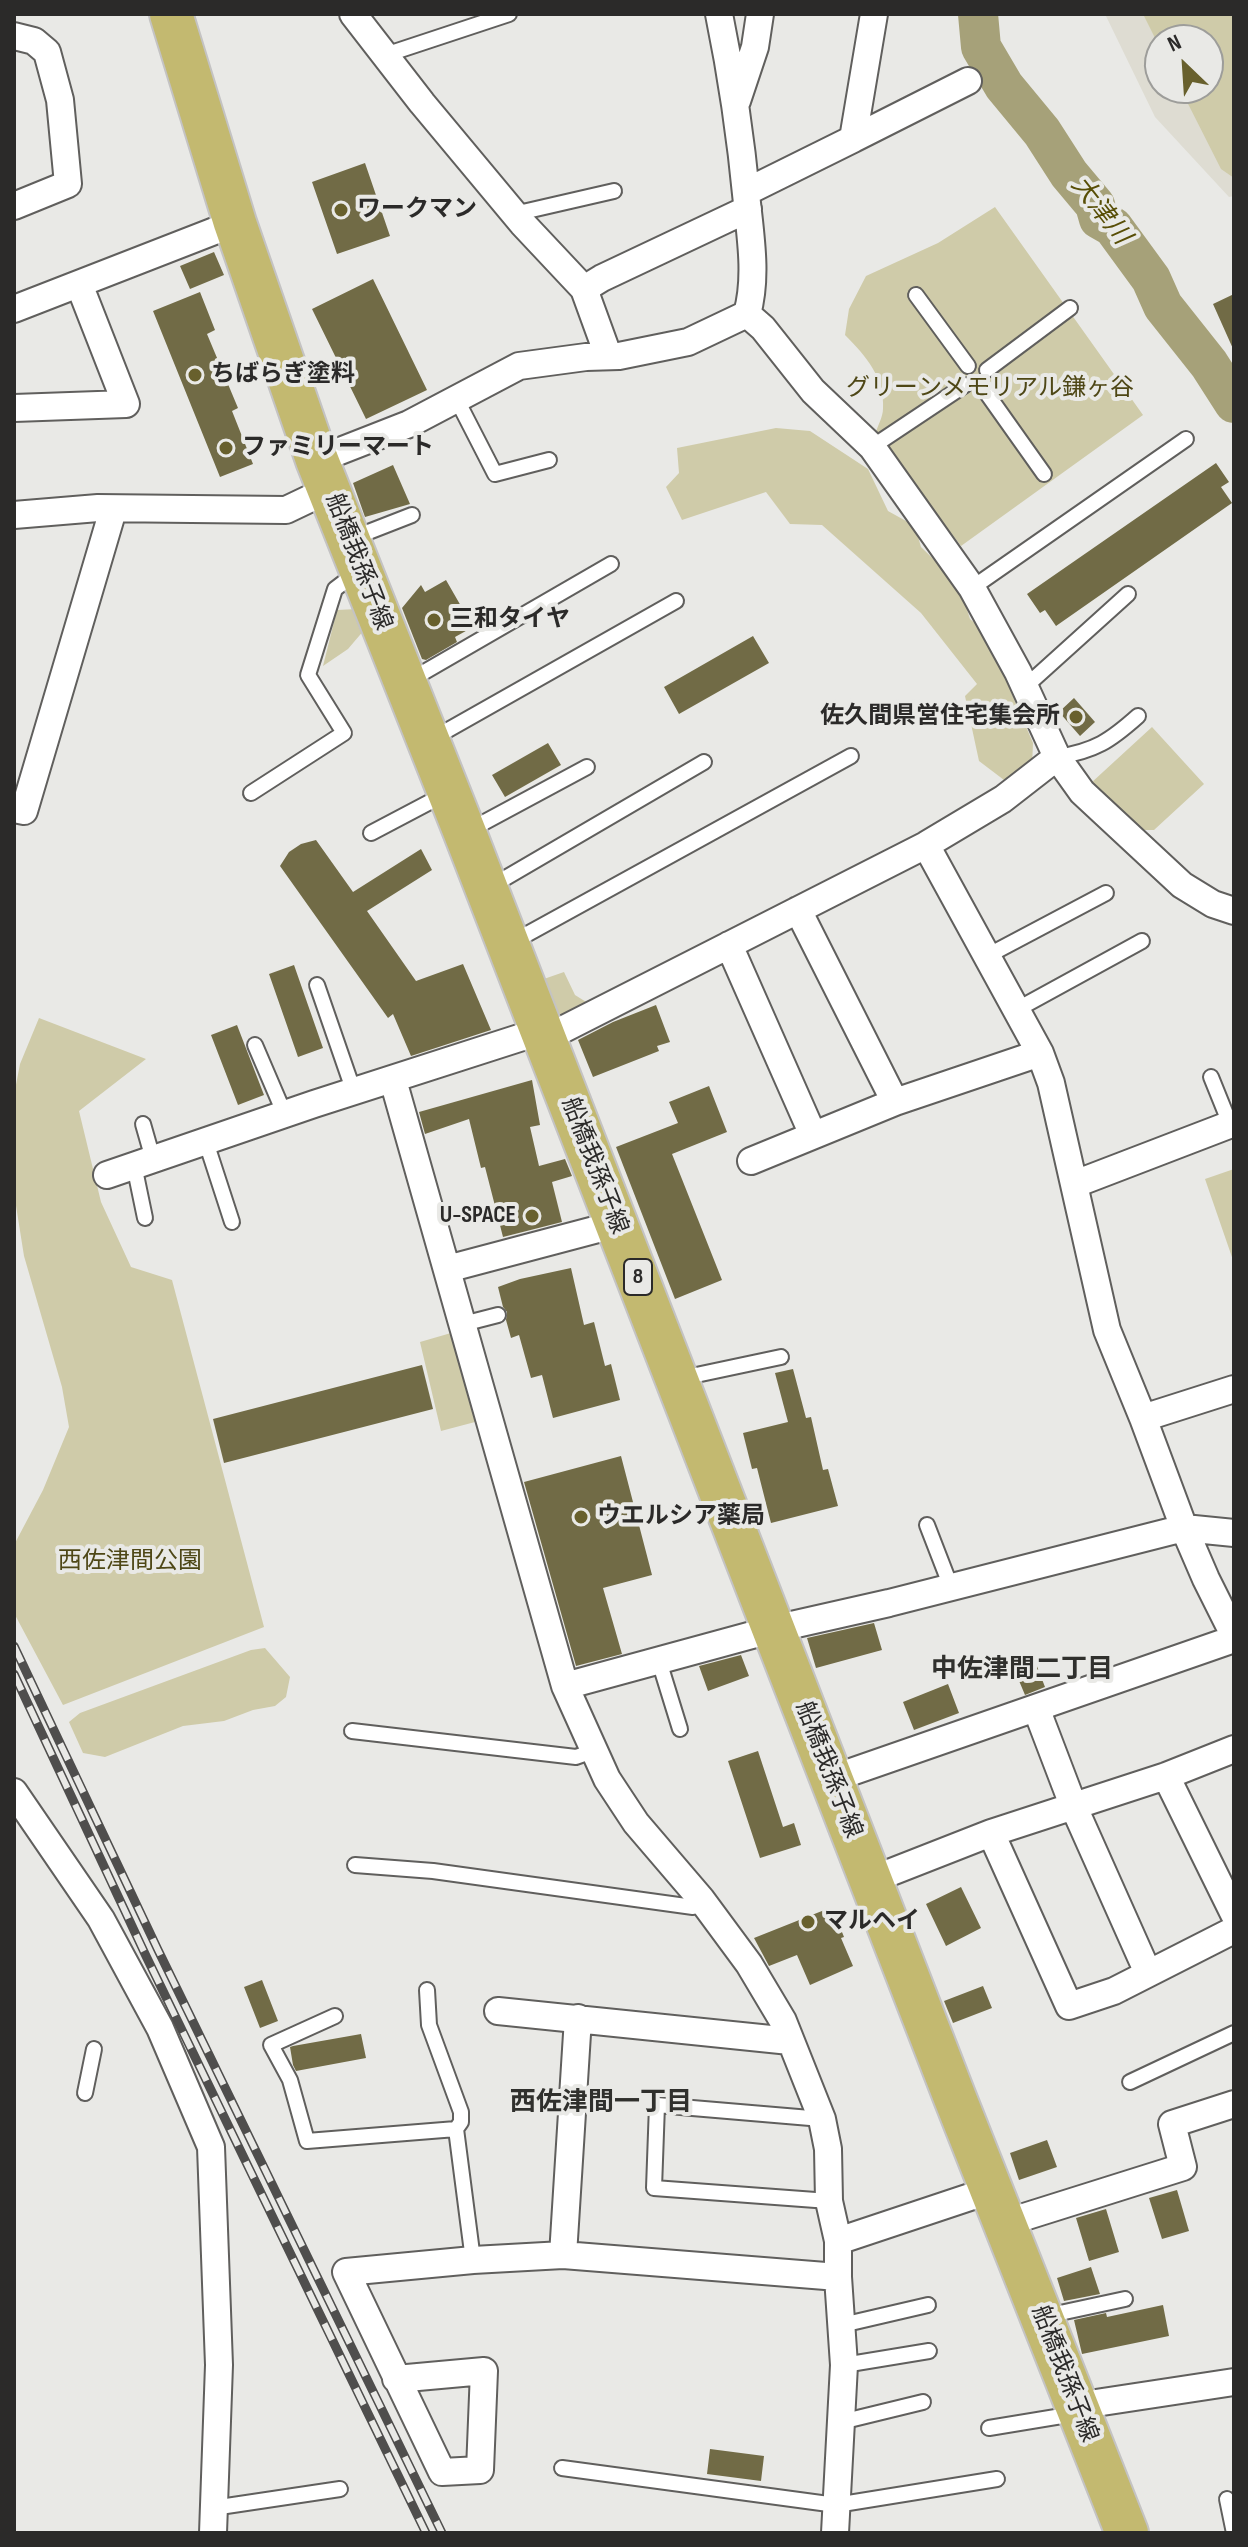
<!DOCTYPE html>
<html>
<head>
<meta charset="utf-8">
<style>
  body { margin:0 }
  #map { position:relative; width:1248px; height:2547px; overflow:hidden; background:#e9e9e6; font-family:"Sofia Sans Condensed",sans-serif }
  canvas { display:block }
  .frame { position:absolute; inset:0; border:16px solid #2b2a29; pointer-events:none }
  .north { position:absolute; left:1144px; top:24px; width:80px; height:80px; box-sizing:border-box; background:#e9e9e6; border:2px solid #9d9d9a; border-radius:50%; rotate:335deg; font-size:22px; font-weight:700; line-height:32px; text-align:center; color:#2b2a29 }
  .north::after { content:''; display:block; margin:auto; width:28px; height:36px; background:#68602d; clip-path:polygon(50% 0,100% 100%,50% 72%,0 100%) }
</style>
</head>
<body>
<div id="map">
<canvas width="1248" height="2547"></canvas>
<div class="frame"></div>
<div class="north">N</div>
</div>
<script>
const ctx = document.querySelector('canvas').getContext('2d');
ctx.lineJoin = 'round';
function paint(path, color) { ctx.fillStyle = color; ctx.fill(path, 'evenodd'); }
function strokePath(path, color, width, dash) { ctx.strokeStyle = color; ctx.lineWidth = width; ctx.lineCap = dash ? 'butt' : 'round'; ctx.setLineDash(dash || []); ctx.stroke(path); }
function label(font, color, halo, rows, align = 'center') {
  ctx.font = font + ' "Sofia Sans Condensed","Noto Sans JP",sans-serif'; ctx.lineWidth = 8; ctx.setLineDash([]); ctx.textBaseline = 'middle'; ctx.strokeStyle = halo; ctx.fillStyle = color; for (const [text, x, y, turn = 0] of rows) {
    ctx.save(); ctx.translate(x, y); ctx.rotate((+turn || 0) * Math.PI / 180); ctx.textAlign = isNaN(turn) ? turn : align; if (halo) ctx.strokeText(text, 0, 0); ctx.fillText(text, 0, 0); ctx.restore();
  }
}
paint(new Path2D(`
  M1105,14H1234V196L1229,197L1155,117ZM1160,40H1208V88H1160Z`), '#dedcd2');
paint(new Path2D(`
  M1143,14H1234V178L1221,169L1180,88H1208V40H1160V48Z
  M995,207L1143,415L961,546L875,435C877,427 883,417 883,409C885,378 866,356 845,335L849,309L866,276L938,243Z
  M776,428L810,431L868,469L888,511L915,526L921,547L959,584L970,619L998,642L1000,666L1033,743L1032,766L1004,780L979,761L965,696L977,684L921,613L822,525L790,524L766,492L682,520L666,487L679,473L677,448Z
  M357,609L365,629L348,649L323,666L337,610Z
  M1152,727L1204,784L1154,830H1142L1091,783Z
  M564,972L575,995L591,1005L561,1016L554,1014L541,980Z
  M39,1018L146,1059L79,1111L101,1202L131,1267L172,1280L264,1627L63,1705L14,1613V1545L43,1490L69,1427L62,1387L24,1256L14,1193V1095L20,1064Z
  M1234,1169V1263L1205,1179Z
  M451,1333L475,1422L441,1431L420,1342Z
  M265,1648L290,1677L286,1697L275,1706L253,1710L224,1721L183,1726L105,1757L83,1753L69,1722L80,1713L251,1650Z`), '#cfcba9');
strokePath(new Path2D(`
  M978,14L981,47L1004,86L1042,132L1069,174L1095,205L1099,219L1113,227L1151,279L1163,306L1209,364L1234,403`), '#a6a179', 40);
paint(new Path2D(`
  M365,163L390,236L337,254L312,182Z
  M214,252L224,275L190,289L180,266Z
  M373,279L427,390L366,419L312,309Z
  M200,292L215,330L207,334L238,408L232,411L253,464L220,477L153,311Z
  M1234,294V351L1213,304Z
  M1216,463L1229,482L1221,487L1232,503L1056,626L1045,610L1040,613L1027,594Z
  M393,465L410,504L365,517L353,483Z
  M446,580L473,627L455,637L457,642L426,660L422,659L402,608L421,585L425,592Z
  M753,636L769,663L679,714L664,687Z
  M1074,698L1095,722L1080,736L1059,712Z
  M548,743L561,765L505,797L492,775Z
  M316,840L353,892L421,849L432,870L367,911L416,981L463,964L491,1030L411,1056L393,1014L388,1018L280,866L289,852L301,844Z
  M294,965L323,1048L298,1057L269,974Z
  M656,1005L670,1042L657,1046L659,1051L593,1077L578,1040L613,1022Z
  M237,1025L264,1095L238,1105L211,1035Z
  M532,1080L540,1125L530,1127L539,1166L565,1159L572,1176L552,1182L562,1222L503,1237L485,1167L481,1168L469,1119L425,1134L419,1112Z
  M709,1086L727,1132L672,1154L722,1280L675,1299L616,1147L678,1123L669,1102Z
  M571,1268L584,1325L594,1322L605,1366L611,1364L620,1400L553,1418L542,1375L531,1378L519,1335L511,1338L506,1320L507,1312L503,1307L498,1287L520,1279Z
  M422,1365L433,1409L224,1463L213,1419Z
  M793,1369L806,1418L811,1417L823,1470L828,1469L838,1506L771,1523L757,1468L752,1469L743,1433L788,1422L775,1373Z
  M621,1456L652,1575L603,1588L622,1654L576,1666L524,1482Z
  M874,1623L882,1650L816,1668L807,1638Z
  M741,1655L749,1676L708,1691L699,1666Z
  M1033,1656L1045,1687L1025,1695L1012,1664Z
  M948,1684L959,1713L914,1730L903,1702Z
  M758,1751L783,1827L794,1823L801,1845L760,1858L728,1761Z
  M961,1887L981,1928L946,1946L926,1904Z
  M832,1907L844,1937L841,1938L853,1966L810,1985L797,1955L769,1966L754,1938Z
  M262,1980L278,2021L260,2028L244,1987Z
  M983,1986L992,2008L953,2023L944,2001Z
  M361,2034L366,2058L296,2071L293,2065L290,2047L293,2046Z
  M1047,2140L1057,2167L1019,2180L1010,2153Z
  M1177,2190L1189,2231L1162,2239L1149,2198Z
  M1106,2209L1119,2252L1089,2261L1076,2218Z
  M1091,2267L1100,2294L1064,2301L1057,2278Z
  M1163,2305L1169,2336L1082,2354L1074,2320L1106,2313L1107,2317Z
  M710,2449L764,2456L761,2481L707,2474Z`), '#716b46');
const service = new Path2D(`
  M385,55L509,14
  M514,214L614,191
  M916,295L968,366
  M987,370L1070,308
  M983,388L1044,474
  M456,398L495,474L549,460
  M872,447L965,385
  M353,538L412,515
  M972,588L1186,439
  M407,682L611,564
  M1025,687L1128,594
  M432,739L676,601
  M1057,757C1095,751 1110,741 1138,716
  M251,793L344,733L308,675L335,589L356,573
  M468,831L587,767
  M371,833L445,794
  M490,887L704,762
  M511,943L851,756
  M987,956L1106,893
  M317,985L354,1092
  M1016,1010L1142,941
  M255,1045L285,1115
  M1211,1077L1230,1124
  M143,1124L153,1159
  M206,1142L232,1222
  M134,1165L145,1218
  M463,1324L498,1315
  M682,1378L781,1357
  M927,1525L951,1587
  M659,1661L680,1729
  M352,1731L576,1757L593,1751
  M355,1865L433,1871L693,1907L701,1899
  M427,1990L429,2025L461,2112V2122L456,2129
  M335,2016L271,2045L290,2080L307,2141L456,2129L473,2260
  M1130,2082L1234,2033
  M85,2093L94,2049
  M822,2119L657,2105L654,2188L829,2201
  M1046,2316L1125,2299
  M842,2325L928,2305
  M844,2365L929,2351
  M841,2422L923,2402
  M989,2428L1074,2414
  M562,2468L836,2505L997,2479
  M1227,2499L1234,2533
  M213,2508L340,2489`);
const minor = new Path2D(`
  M353,14L422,103L522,223L584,289L608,355
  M14,36L34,41L47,52L60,100L68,184L14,206
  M737,101L755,47L760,14
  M853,139L968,81
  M746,192L853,139L874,14
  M584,289L602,278L748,209
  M14,309L235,223
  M747,314L763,328L813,391L872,447L972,588L1018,672L1057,757L1082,792L1182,885L1213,904L1234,911
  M14,408L126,404L79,284
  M317,460L409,424L519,366L586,357L619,356L688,342L747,314C757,279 751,239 747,203C741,140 732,77 719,14
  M14,515L98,508L286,510L330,489
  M14,809L24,811L113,510
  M926,845L1040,1053L1051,1083L1107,1330L1143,1418L1184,1528L1206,1579L1234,1635
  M798,910L895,1102
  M729,945L813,1135
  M393,1080L565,1686L607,1779L636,1823L701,1899L749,1964L783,2021L822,2119L828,2149L829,2201L838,2241V2277L844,2365L835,2533
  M751,1161L895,1102L1040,1053
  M107,1175L314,1104L541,1031L556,1033L926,845L1003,799L1057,757
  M1075,1184L1234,1123
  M447,1269L617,1224
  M1143,1418L1234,1389
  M565,1686L774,1629L889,1603L1184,1528L1234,1533
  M1036,1708L1073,1805L1148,1973
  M1166,1776L1234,1914
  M831,1779L1234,1639
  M14,1792L101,1919L160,2028L211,2147L219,2365L213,2533
  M991,1833L1069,2006L1114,1991L1234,1930
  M871,1880L991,1833L1166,1776L1234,1749
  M498,2011L790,2041
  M1005,2223L1183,2167L1172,2124L1234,2104
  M838,2241L991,2190
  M563,2255L578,2018
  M396,2379L484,2371L480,2470L442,2472L346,2272L473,2260L563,2255L838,2277
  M1076,2406L1234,2382`);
const primary = new Path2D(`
  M171,14L235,223L317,460L465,833L955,2098L1127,2533`);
strokePath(service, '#605f5d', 18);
strokePath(minor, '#605f5d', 30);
strokePath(primary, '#c4c3c3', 46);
strokePath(service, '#fff', 14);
strokePath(minor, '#fff', 26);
strokePath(primary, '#c3b970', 42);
const rail = new Path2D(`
  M14,1646L158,1950L442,2533
  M14,1674L146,1956L426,2533`);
strokePath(rail, '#4f4e4d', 9);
strokePath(rail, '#e9e9e6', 6, [18]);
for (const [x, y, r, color] of [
  [341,210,8,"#68602d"],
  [195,375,8,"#68602d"],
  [226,448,8,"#68602d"],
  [434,620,8,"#68602d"],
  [1076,717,8,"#68602d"],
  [532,1216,8,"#68602d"],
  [581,1517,8,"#68602d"],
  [808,1922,8,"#68602d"]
]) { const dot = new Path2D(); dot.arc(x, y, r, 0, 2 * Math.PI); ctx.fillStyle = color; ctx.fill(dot); strokePath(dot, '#e9e9e6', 3); }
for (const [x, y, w] of [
  [638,1277,28]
]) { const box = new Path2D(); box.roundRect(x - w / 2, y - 18, w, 36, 6); ctx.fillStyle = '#e9e9e6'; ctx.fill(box); strokePath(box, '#2b2a29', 2); }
label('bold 22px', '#2b2a29', null, [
  ["8",638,1277]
]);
label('bold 24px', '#2b2a29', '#e9e9e6', [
  ["ワークマン",357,210],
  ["ちばらぎ塗料",211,375],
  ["ファミリーマート",242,448],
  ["三和タイヤ",450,620],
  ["佐久間県営住宅集会所",1060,717,"right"],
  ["U-SPACE",516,1216,"right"],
  ["ウエルシア薬局",597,1517],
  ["マルヘイ",824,1922]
], 'left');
label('24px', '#4e4716', '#e9e9e6', [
  ["グリーンメモリアル鎌ヶ谷",990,389],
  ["西佐津間公園",130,1562]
]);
label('24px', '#2b2a29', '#e9e9e6', [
  ["船橋我孫子線",358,562,69],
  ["船橋我孫子線",594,1166,69],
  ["船橋我孫子線",828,1770,69],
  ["船橋我孫子線",1064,2374,69]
]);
label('italic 26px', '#584e06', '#e9e9e6', [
  ["大津川",1100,211,52]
]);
label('bold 26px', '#30302d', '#e9e9e6', [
  ["中佐津間二丁目",1022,1670],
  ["西佐津間一丁目",601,2103]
]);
</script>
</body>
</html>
